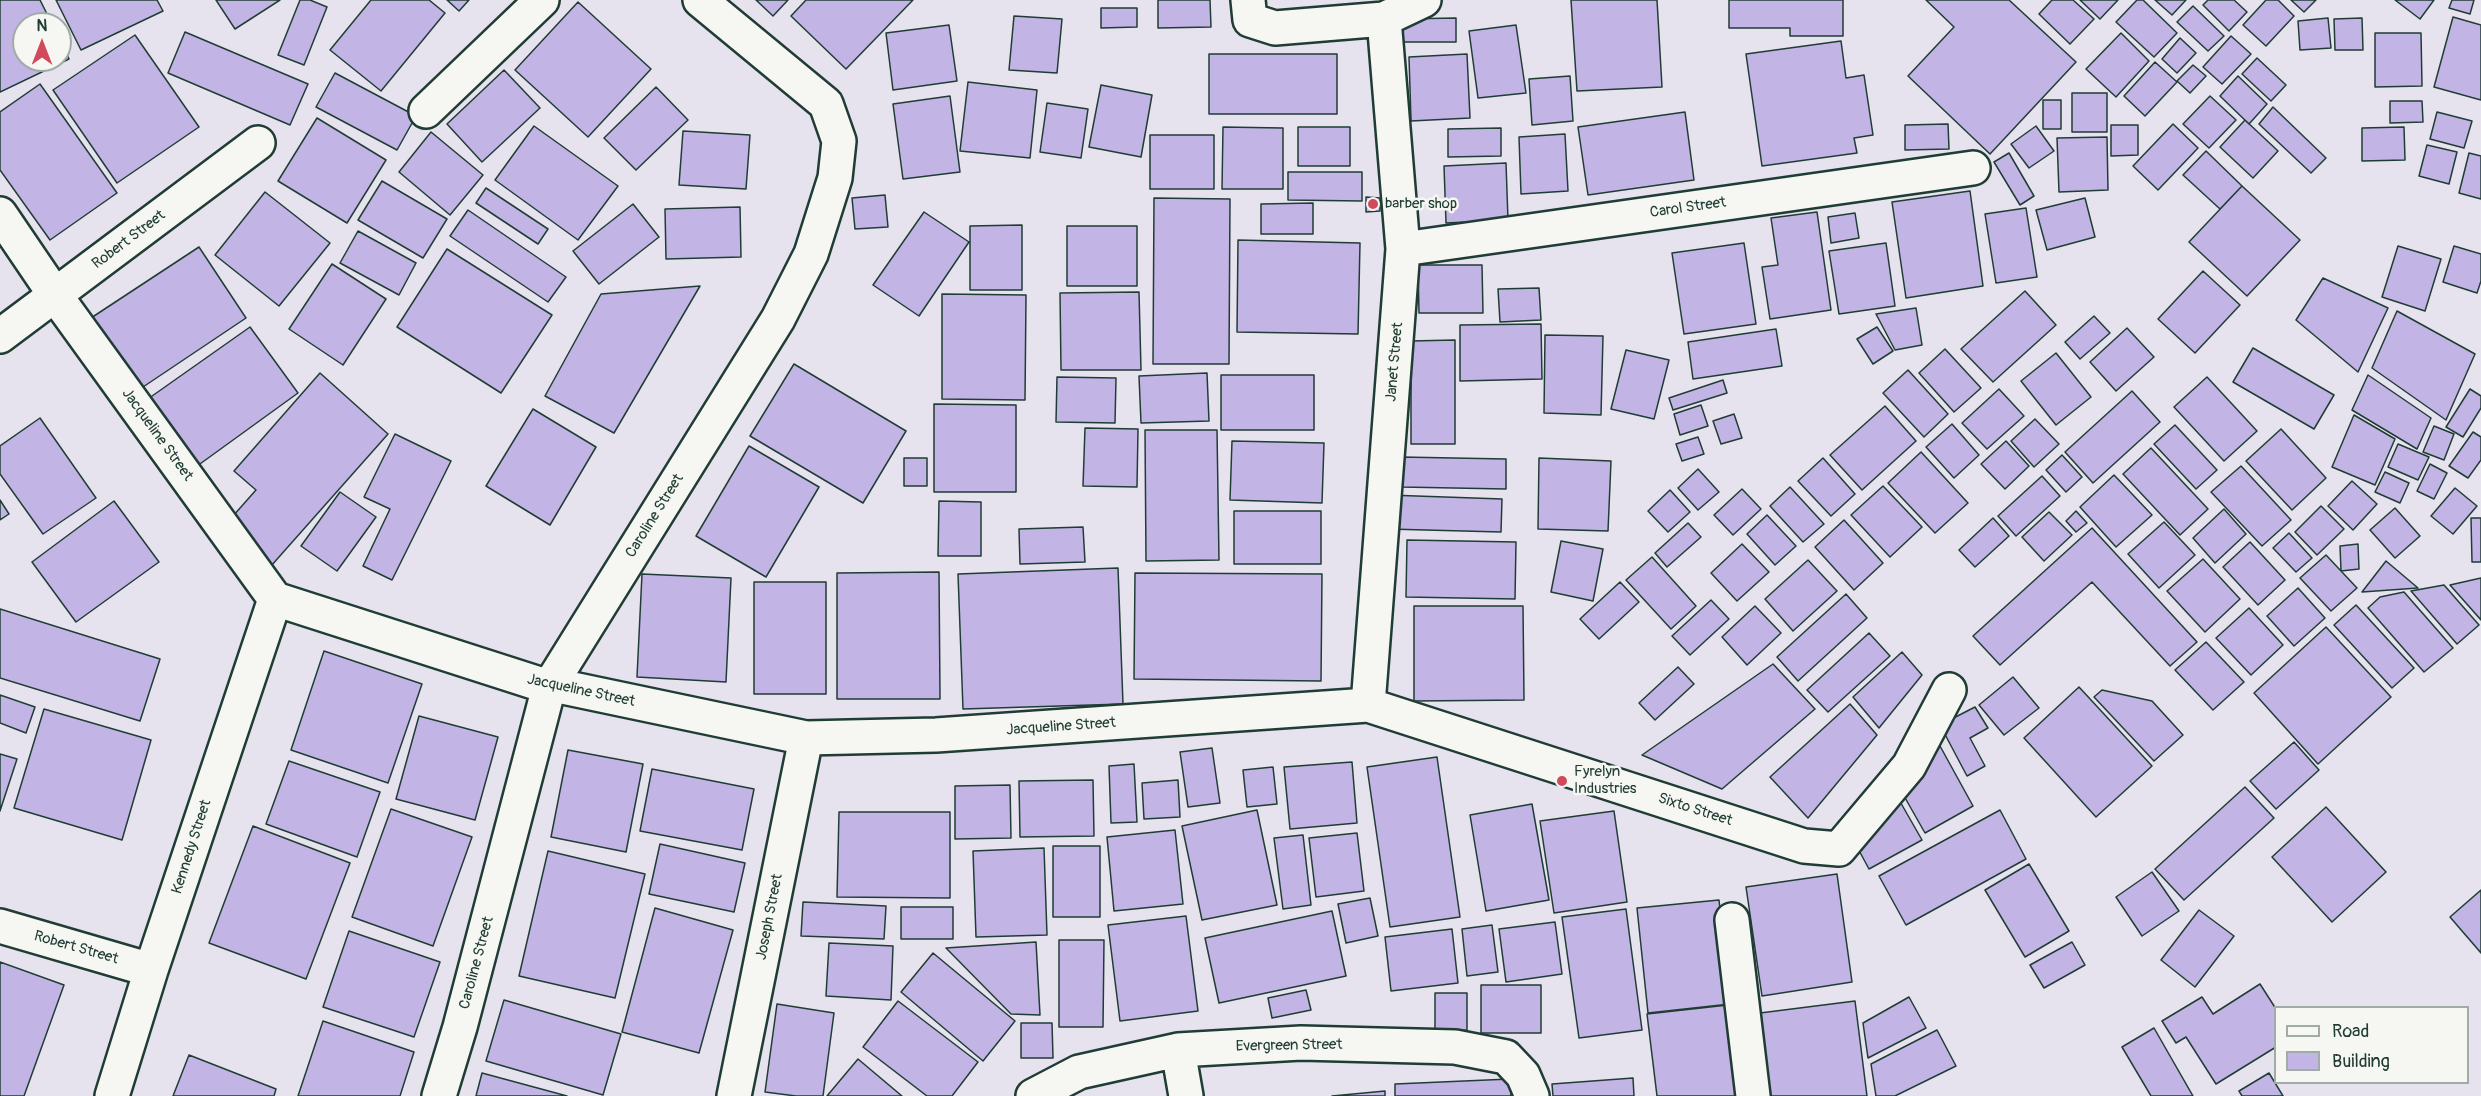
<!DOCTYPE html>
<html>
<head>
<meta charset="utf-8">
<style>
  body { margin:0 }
  #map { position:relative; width:2481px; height:1096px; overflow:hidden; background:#e6e2ee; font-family:Pangolin,sans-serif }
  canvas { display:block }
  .legend { position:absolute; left:2274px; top:1006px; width:195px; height:78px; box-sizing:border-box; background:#f6f6f2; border:2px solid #a0aca6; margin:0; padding:8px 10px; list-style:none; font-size:18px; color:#1f3d34 }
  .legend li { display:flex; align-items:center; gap:12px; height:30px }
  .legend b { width:30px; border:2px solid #a0aca6 }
  .north { position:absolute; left:12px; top:12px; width:60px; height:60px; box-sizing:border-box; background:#f6f6f2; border:2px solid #a0aca6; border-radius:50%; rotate:0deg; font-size:16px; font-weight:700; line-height:24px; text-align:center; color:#1f3d34 }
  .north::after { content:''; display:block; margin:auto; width:21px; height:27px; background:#d1495b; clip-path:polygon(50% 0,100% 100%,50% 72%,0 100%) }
</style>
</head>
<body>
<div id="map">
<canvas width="2481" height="1096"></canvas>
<ul class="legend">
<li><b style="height:8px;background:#f6f6f2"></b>Road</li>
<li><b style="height:16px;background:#c2b4e5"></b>Building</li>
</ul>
<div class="north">N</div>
</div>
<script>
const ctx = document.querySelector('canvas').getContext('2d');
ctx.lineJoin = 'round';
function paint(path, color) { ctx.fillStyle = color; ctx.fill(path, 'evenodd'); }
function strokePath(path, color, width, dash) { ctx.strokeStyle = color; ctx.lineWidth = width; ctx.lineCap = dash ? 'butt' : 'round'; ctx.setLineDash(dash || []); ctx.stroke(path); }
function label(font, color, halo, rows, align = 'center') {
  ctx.font = font + ' Pangolin,sans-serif'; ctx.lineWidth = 5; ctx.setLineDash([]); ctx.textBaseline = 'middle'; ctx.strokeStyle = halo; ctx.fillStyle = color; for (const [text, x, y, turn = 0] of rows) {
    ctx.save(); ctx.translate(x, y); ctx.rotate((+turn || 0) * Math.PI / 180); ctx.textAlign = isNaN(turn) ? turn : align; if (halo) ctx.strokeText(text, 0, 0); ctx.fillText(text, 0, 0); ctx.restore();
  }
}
const building = new Path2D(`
  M0,0H40L52,24H24V60H60V40L69,59L0,92Z
  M56,0H157L163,11L81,50Z
  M216,0H280L235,29Z
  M300,0H310L327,7L304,65L278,55Z
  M371,0H429L445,13L381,91L330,50Z
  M447,0H469L459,11Z
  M756,0H788L773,16Z
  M806,0H913L846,69L791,16Z
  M1158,0H1210L1211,27L1158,28Z
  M1571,0H1657L1662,87L1577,91Z
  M1729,0H1843V36H1790V28H1729Z
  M1926,0H2009L2076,62L1990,154L1908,76L1954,27Z
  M2052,0H2073L2094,19L2070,44L2039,14Z
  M2080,0H2118L2100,19Z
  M2137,0H2143L2177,33L2154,57L2116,22Z
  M2155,0H2186L2172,15Z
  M2208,0H2234L2247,12L2229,31L2203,5Z
  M2266,0H2278L2294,16L2266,46L2243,25Z
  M2291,0H2316L2304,12Z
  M2395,0H2434L2420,19Z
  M2452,0H2474L2470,14L2449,8Z
  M578,2L651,69L588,137L515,70Z
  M2193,6L2224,36L2208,51L2177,22Z
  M1101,8H1137V27L1101,28Z
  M1014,16L1062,19L1057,73L1009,70Z
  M2453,17L2481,25V100L2434,87Z
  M1456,18V42H1401V19Z
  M2328,18L2331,48L2300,50L2298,21Z
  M2362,18L2363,50H2335L2334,19Z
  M949,25L957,81L893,90L886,33Z
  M1516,25L1526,93L1478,98L1469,31Z
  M185,32L308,84L290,125L168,73Z
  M2121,33L2149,61L2116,97L2086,69Z
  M2375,33H2421L2422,86L2375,87Z
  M135,35L199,127L117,183L53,90Z
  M2231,36L2251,54L2222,84L2203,67Z
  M2180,38L2196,53L2177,73L2162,59Z
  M1841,41L1846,78L1864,75L1873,135L1854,138L1857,153L1762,166L1746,54Z
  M1209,54H1337V114H1209Z
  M1467,54L1470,118L1411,121L1409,57Z
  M2257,58L2286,85L2271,101L2242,74Z
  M2155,62L2177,82L2145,116L2124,96Z
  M2193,65L2206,76L2190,93L2177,81Z
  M504,70L540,108L482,162L447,124Z
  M335,73L416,116L397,150L316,107Z
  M1570,76L1573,121L1532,125L1529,79Z
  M2238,76L2267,104L2249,124L2220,96Z
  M968,82L1037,90L1030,158L960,151Z
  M40,84L117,193L50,240L0,170V112Z
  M1101,85L1152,95L1141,157L1089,147Z
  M656,87L688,120L636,170L604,138Z
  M2072,93H2107V132H2072Z
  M950,96L960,172L903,179L893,104Z
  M2210,96L2236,120L2209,148L2183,124Z
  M2043,100H2061V129H2043Z
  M2390,101H2422L2423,122L2390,123Z
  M1047,103L1088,109L1081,158L1040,152Z
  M2273,107L2326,158L2311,173L2259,124Z
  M1685,112L1694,180L1588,195L1578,127Z
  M2437,112L2472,121L2464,148L2430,139Z
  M317,118L386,160L347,223L278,181Z
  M2245,120L2278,151L2253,178L2220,147Z
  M1948,124L1949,149L1905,150V125Z
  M2173,124L2198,148L2158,190L2133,166Z
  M2111,125H2138V155L2111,156Z
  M534,126L618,186L578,240L495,180Z
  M2036,126L2054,151L2029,168L2011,144Z
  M1223,127L1283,128V189H1222Z
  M1298,127H1350V166H1298Z
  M2404,127L2405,160L2362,161V128Z
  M1501,128V156L1448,157V129Z
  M683,131L750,135L746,189L679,185Z
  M431,132L483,175L450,215L399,172Z
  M1565,134L1568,191L1521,194L1519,137Z
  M1150,135H1214V189H1150Z
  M2107,137L2108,190L2059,192L2057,138Z
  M2427,145L2457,152L2449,184L2419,176Z
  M2206,151L2242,186L2220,209L2183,175Z
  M2009,153L2034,196L2020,205L1994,162Z
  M2469,153L2481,156V199L2459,193Z
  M1506,163L1508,220L1446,223L1444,166Z
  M1288,172H1362V201L1288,200Z
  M382,181L447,219L423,258L358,220Z
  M2242,186L2300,240L2247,296L2189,242Z
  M486,188L548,229L538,244L476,203Z
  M1970,191L1983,286L1906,298L1892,202Z
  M265,192L330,243L279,306L215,255Z
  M885,195L888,227L855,229L852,198Z
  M1366,197L1380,198V211L1366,212Z
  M1154,198L1230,199L1229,364H1153Z
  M2085,198L2095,237L2047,250L2036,210Z
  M1313,203V234H1261V204Z
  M633,204L659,237L599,284L573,251Z
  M740,207L741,257L666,259L665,209Z
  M2026,208L2037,277L1996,283L1985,214Z
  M468,210L566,277L548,302L450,236Z
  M924,212L969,242L919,316L873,285Z
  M1817,212L1831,310L1770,319L1762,267L1778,265L1771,218Z
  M1855,213L1859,238L1831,243L1828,217Z
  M1022,225V290H970V226Z
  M1067,226H1137V286H1067Z
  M358,231L416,263L399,295L340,263Z
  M1238,240L1360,243L1358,334L1237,332Z
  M1744,243L1756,324L1684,334L1672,253Z
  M1886,243L1895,306L1839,314L1829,251Z
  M2398,246L2441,259L2425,311L2382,297Z
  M2454,246L2481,254V281L2477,293L2443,282Z
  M199,247L246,318L140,389L91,318Z
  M447,249L552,315L501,393L397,327Z
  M332,264L386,299L343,365L289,329Z
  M1418,265H1482L1483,313H1419Z
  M2203,271L2240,305L2195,353L2158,319Z
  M2323,278L2388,308L2358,372L2296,320Z
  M700,286L614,433L545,396L601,294Z
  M1539,288L1541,320L1500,322L1498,289Z
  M2025,291L2056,325L1993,382L1961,349Z
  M1139,292L1141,370H1061L1060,293Z
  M942,294L1026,295L1025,400L942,399Z
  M1916,308L1922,345L1895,350L1876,314Z
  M2397,311L2475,354L2446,420L2372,368Z
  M2094,316L2110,333L2080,359L2065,342Z
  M1541,324L1542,379L1460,381V325Z
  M250,327L298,393L193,469L145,401Z
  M1877,327L1893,351L1873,364L1857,339Z
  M2127,328L2154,357L2116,391L2090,362Z
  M1776,329L1782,366L1693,379L1688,342Z
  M1545,335L1603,336L1601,415L1544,413Z
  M1455,340V444H1411V341Z
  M2253,348L2334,395L2314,429L2233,382Z
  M1945,349L1981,388L1954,412L1919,373Z
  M1626,350L1669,360L1654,419L1611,409Z
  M2056,353L2091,397L2056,425L2021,381Z
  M794,364L906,431L863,503L750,436Z
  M1908,370L1948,414L1924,437L1883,393Z
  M320,373L388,434L271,566L225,525L256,490L234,471Z
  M1207,373L1209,421L1141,423L1139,376Z
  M1221,375H1314V430H1221Z
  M2368,375L2431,418L2417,449L2352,410Z
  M1057,377L1116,378L1115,423L1056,422Z
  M2207,377L2257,431L2224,461L2174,407Z
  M1723,380L1727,393L1673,410L1669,398Z
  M1999,389L2024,416L1987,449L1962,423Z
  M2470,389L2481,396V408L2463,437L2446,427Z
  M2132,391L2160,422L2093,483L2065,452Z
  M934,404L1016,405V492H934Z
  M1701,405L1708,426L1680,435L1674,414Z
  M1885,406L1916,441L1862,490L1830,455Z
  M533,409L596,447L550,525L486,486Z
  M1734,414L1742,438L1721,444L1713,421Z
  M2354,415L2395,439L2375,485L2332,467Z
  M40,418L96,498L43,534L0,474V446Z
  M2035,419L2059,444L2034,467L2011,441Z
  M1952,424L1979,455L1954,478L1926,447Z
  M2175,425L2217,470L2196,489L2154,444Z
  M2434,426L2454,434L2444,460L2423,452Z
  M1085,428L1138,429L1137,487L1083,486Z
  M2281,429L2326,478L2292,510L2246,461Z
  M1145,430H1217L1219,560L1146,561Z
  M2473,432L2481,437V460L2468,478L2449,466Z
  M395,434L451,461L392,580L363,566L390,509L364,497Z
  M1698,437L1704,454L1682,461L1676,444Z
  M1232,441L1324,443L1322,503L1230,500Z
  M2006,441L2029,466L2005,489L1981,464Z
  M2398,444L2429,457L2418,480L2388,467Z
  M749,446L819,487L766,577L696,536Z
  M2151,448L2208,509L2180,535L2123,474Z
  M1921,452L1968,503L1935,533L1888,483Z
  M2062,455L2082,477L2066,492L2046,470Z
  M1401,457L1506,459V489L1401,487Z
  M904,458H927V486H904Z
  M1539,458L1611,461L1608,531L1538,529Z
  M1823,458L1855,494L1831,516L1798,481Z
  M2430,464L2447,473L2434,499L2417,491Z
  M2241,466L2291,520L2262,546L2211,492Z
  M1698,469L1719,492L1698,510L1678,488Z
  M2385,472L2409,483L2400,503L2375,492Z
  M2114,475L2152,515L2116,547L2080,507Z
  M2042,476L2060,496L2016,536L1998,516Z
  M2352,481L2377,504L2353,530L2328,506Z
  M1883,486L1922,527L1890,557L1851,515Z
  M1790,487L1824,524L1803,542L1770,506Z
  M2455,488L2477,506L2453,534L2431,516Z
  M1742,489L1761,509L1733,535L1714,515Z
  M1670,490L1690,512L1668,532L1648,511Z
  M340,492L376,517L337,571L301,546Z
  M1388,495L1502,499L1501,532L1388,529Z
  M0,500L9,514L0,520Z
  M114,501L159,562L76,622L32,562Z
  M939,501L981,502V556H938Z
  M2321,506L2344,529L2317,555L2295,532Z
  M2395,508L2420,536L2395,558L2370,530Z
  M2224,509L2246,534L2215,563L2193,538Z
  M1234,511H1321V564H1234Z
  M2076,511L2087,523L2076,532L2066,521Z
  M2049,512L2072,535L2044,561L2022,537Z
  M1767,515L1796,546L1775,565L1747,534Z
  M1993,518L2009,536L1975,567L1959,550Z
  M2471,518H2481V562H2472Z
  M1844,520L1883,563L1854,590L1815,547Z
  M2164,522L2195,555L2159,588L2128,554Z
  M1688,523L1701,537L1667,567L1655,553Z
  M1083,527L1085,562L1020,564L1019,529Z
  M2092,528L2197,642L2170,666L2092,582L2000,665L1973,636Z
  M2289,533L2312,558L2296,572L2273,548Z
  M1407,540L1516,542L1515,599L1406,597Z
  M1561,541L1603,549L1593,601L1551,592Z
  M2250,542L2285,580L2258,605L2223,567Z
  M1742,544L1769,572L1737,601L1711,573Z
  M2358,544L2359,569L2341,571L2340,546Z
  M2326,555L2357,588L2331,611L2300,578Z
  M1652,557L1696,606L1671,629L1626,580Z
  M2203,559L2240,599L2205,632L2167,591Z
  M1808,560L1837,591L1793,631L1765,599Z
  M2386,561L2418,588L2362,592Z
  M1118,568L1123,704L963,709L958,574Z
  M939,572L940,699H837V573Z
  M1135,573L1322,574L1321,681L1134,679Z
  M642,574L731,578L726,682L637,677Z
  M2481,578V620L2450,585Z
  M754,582H826V694H754Z
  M1620,582L1639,602L1599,639L1580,619Z
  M2444,585L2479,625L2457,644L2411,591Z
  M2298,588L2325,618L2294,646L2267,616Z
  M2404,592L2453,648L2424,672L2368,608L2380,597Z
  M1846,594L1867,618L1798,681L1777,657Z
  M1711,600L1729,619L1690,655L1672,636Z
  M2356,605L2414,668L2392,688L2334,625Z
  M1414,606H1523L1524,700L1414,701Z
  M1755,606L1781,633L1747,665L1722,637Z
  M2249,608L2283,645L2251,675L2216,638Z
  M0,609L160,659L140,721L0,678Z
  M2326,627L2391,697L2318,764L2254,693Z
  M1869,633L1890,656L1828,712L1807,690Z
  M2206,642L2244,682L2213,710L2175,670Z
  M324,651L422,684L388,783L291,750Z
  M1902,652L1922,675L1879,728L1853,697Z
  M1773,664L1815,709L1722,789L1642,755Z
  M1678,667L1694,684L1655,720L1639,703Z
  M2013,677L2039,708L2004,735L1979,705Z
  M2079,687L2152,766L2096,817L2024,738Z
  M2102,690L2152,701L2183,735L2154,761L2094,697Z
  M0,695L35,707L26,733L0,723Z
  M1850,704L1877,735L1808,818L1770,777Z
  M1975,707L1988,728L1970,738L1985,766L1967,776L1940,725Z
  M44,709L151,740L122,840L14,808Z
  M419,716L498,737L475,820L396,799Z
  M2294,742L2319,770L2276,809L2250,781Z
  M1940,746L1973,806L1925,833L1904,796Z
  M1212,748L1220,803L1188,807L1180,752Z
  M568,750L643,764L626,852L551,837Z
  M0,754L17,759L0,811Z
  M1437,757L1460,917L1390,927L1367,767Z
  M289,761L380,792L357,857L266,824Z
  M1352,762L1357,823L1290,829L1284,767Z
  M1134,764L1137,822L1111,823L1109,766Z
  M1273,767L1277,804L1247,807L1243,770Z
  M652,769L754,789L742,850L640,831Z
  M1093,780L1094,836L1020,837L1019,781Z
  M1178,780L1180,817L1144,819L1142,783Z
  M1010,785L1011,838L955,839V786Z
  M2245,787L2274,818L2184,900L2155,869Z
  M1898,798L1922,840L1869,869L1856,845Z
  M1532,804L1549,900L1486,911L1470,815Z
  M2326,807L2386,872L2332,922L2272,857Z
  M391,809L472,837L433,946L352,917Z
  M1257,810L1277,905L1202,920L1182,826Z
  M2000,810L2026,859L1906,925L1879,876Z
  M1614,811L1627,902L1554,913L1540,821Z
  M839,812H950V898L837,897Z
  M253,826L350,863L306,979L209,943Z
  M1175,830L1183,904L1114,911L1107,837Z
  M1357,833L1364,891L1316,897L1309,838Z
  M1303,835L1311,905L1283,909L1274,838Z
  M660,844L745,863L734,912L649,894Z
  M1053,846H1100V917H1053Z
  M1044,848L1047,935L976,937L973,851Z
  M548,851L645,874L615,998L519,976Z
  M2029,864L2069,931L2025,957L1985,890Z
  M2152,872L2179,911L2142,936L2116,897Z
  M1837,874L1852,982L1762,996L1746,887Z
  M2481,890V953L2450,917Z
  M1370,898L1378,936L1346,943L1338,904Z
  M1719,900L1730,1004L1648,1013L1637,908Z
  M803,902L886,906L884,939L801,936Z
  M901,907H953V939H901Z
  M655,908L733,930L699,1053L622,1032Z
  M1626,909L1642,1030L1579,1038L1562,917Z
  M2199,910L2234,936L2195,987L2161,960Z
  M1332,911L1346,976L1219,1003L1205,938Z
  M1186,916L1198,1011L1120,1021L1108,925Z
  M1555,922L1562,974L1506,982L1499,929Z
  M1492,925L1498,972L1467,976L1462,929Z
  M1452,929L1458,983L1391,991L1385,937Z
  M349,931L440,962L414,1037L323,1007Z
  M1059,940H1104L1103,1027H1059Z
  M1036,942L1040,1015L1011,1014L946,948Z
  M2072,942L2085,965L2044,988L2030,965Z
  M829,943L893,946L891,1000L826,996Z
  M933,953L1015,1021L983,1061L901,992Z
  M0,962L64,985L24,1096H0Z
  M2260,984L2276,1009V1047L2216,1084L2186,1037L2176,1043L2162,1021L2202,997L2213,1014Z
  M1481,985H1541V1033H1481Z
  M1306,990L1311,1010L1272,1018L1268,998Z
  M1435,993H1467V1030L1435,1031Z
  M1909,997L1926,1028L1868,1058L1863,1023Z
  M504,1000L621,1034L603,1095L486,1061Z
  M898,1001L978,1062L952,1096H927L863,1047Z
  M1855,1001L1867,1096H1770L1760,1013Z
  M777,1004L834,1013L823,1096H796L765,1092Z
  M1737,1004L1747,1096H1657L1647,1014Z
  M323,1021L414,1052L400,1096H298Z
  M1021,1023H1052L1053,1058H1021Z
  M2154,1028L2193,1096H2151L2122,1047Z
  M1937,1030L1956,1066L1895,1096H1876L1871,1064Z
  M189,1055L276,1089L274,1096H173Z
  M858,1059L902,1096H827Z
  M482,1073L567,1096H476Z
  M2269,1073L2283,1096H2242L2239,1091Z
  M1633,1078L1634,1096H1553L1552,1084Z
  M1510,1079L1511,1096H1395V1084Z
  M1385,1091V1096H1332Z`);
paint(building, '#c2b4e5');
strokePath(building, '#1f3d34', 1.5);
const minor = new Path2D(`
  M1248,0L1250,20L1275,28L1384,19L1424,0
  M426,111L542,0
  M0,214L55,295L275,599L549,687H563L806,738L936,735L1368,705L1804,846L1839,849L1909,766L1949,690
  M1403,249L1973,168
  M0,336L258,143
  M1368,705L1403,249L1384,19
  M1732,920L1753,1096
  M0,926L151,970
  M1178,1050L1186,1096
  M112,1096L151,970L275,599
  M439,1096L460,1027L549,687L778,319L811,254L835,178L839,141L826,104L700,0
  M734,1096L806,738
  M1033,1096L1079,1072L1178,1050L1301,1043L1455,1047L1506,1057L1523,1075L1532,1096`);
strokePath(minor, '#1f3d34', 38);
strokePath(minor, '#f6f6f2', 33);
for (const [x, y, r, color] of [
  [1373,204,6,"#d1495b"],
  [1562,781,6,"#d1495b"]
]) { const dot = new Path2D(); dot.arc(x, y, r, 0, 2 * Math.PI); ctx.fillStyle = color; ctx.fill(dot); strokePath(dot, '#f6f6f2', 2); }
label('15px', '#1f3d34', '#f6f6f2', [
  ["barber shop",1385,204],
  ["Fyrelyn",1574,772],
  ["Industries",1574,789]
], 'left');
label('15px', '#1f3d34', '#f6f6f2', [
  ["Carol Street",1688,208,-8],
  ["Robert Street",129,240,-37],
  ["Janet Street",1395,362,-85],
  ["Jacqueline Street",157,435,54],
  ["Caroline Street",655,516,-58],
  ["Jacqueline Street",581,691,12],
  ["Jacqueline Street",1061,727,-4],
  ["Sixto Street",1695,810,18],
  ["Kennedy Street",192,847,-72],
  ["Joseph Street",770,917,-79],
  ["Robert Street",76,948,16],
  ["Caroline Street",477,963,-75],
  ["Evergreen Street",1289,1046,-1]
]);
</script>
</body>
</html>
